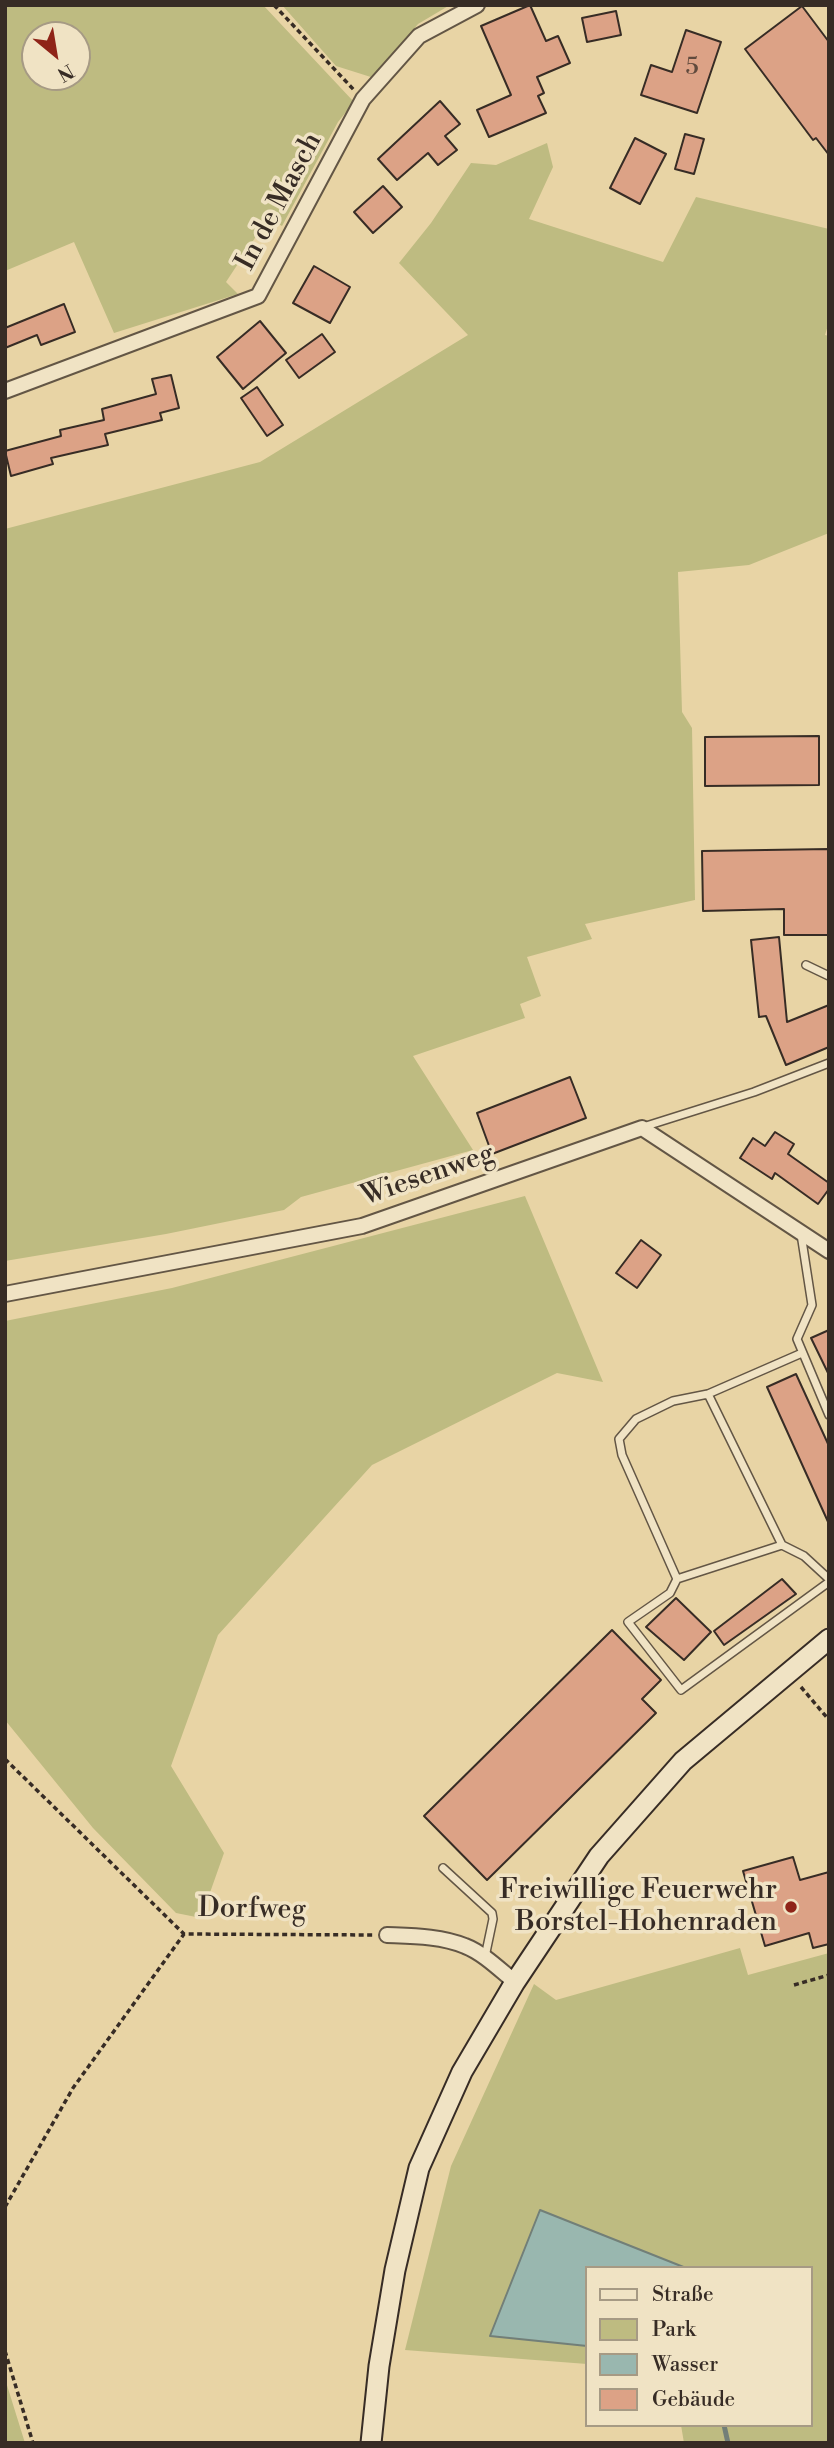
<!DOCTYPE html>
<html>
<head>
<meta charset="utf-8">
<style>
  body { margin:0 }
  #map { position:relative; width:834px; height:2448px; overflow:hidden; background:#e8d4a5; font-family:"Libre Bodoni",serif }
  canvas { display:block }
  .frame { position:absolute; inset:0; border:7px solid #372c25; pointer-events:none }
  .legend { position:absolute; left:585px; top:2266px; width:228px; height:161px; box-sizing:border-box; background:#f0e3c4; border:2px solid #a69a84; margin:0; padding:9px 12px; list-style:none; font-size:21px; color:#372c25 }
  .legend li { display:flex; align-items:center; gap:14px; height:35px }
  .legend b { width:35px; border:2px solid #a69a84 }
  .north { position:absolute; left:21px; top:21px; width:70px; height:70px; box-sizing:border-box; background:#f0e3c4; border:2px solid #a69a84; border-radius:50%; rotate:150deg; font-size:19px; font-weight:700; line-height:28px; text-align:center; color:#372c25 }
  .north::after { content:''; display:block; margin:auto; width:24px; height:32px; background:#8f2418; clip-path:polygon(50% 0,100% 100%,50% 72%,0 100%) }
</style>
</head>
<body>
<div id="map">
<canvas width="834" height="2448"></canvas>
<div class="frame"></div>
<ul class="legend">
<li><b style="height:9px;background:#f0e3c4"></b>Straße</li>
<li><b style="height:19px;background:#bebb81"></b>Park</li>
<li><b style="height:19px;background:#99b7af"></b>Wasser</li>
<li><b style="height:19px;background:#dca286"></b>Gebäude</li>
</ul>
<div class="north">N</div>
</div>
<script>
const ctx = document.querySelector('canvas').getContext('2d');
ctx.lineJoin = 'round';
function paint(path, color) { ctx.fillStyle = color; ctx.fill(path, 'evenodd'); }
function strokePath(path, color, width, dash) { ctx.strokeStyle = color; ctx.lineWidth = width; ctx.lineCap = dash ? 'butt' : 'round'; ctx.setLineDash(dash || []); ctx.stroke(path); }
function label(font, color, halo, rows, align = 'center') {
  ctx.font = font + ' "Libre Bodoni",serif'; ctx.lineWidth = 7; ctx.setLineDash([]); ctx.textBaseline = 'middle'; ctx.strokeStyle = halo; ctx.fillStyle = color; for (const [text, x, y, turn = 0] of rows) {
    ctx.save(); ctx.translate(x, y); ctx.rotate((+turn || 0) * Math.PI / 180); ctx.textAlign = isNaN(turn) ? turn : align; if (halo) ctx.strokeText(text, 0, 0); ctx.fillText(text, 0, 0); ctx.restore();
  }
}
paint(new Path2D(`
  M5,5H263L354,102L338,122L282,226L268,218L226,282L238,294L114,333L74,242L5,271ZM35,35H77V77H35Z
  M282,5H450L418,24L374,78L336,66Z
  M547,143L553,167L529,219L663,262L696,197L829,229V322L825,335L829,336V533L749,565L678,572L682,712L692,728L695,900L585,924L592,939L527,957L541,996L520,1004L525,1018L413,1056L473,1150L301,1197L284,1210L166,1234L5,1261V529L260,462L468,335L399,263L431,223L471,163L496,165Z
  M525,1196L603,1382L557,1373L372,1465L218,1635L171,1766L224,1853L201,1918L176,1913L93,1828L5,1720V1321L172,1288Z
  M740,1948L748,1975L829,1953V2443H684L681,2425H811V2268H587V2364L405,2350L451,2166L534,1984L556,2000Z
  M5,2382H6L25,2443H5Z`), '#bebb81');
const water = new Path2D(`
  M540,2210L686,2268H587V2346L490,2336Z`);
paint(water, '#99b7af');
strokePath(water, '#727f78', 2);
strokePath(new Path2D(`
  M724,2425L728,2443`), '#727f78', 5);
const building = new Path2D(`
  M530,5L546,41L558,36L570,63L537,77L544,93L538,96L546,113L489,137L477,110L511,95L481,26Z
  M802,6L829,42V155L816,138L813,140L745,49Z
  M616,11L621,35L587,42L582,18Z
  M686,30L721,42L697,113L641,95L651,65L672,72Z
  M440,101L460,124L445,136L457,150L438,165L428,153L397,180L378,159Z
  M685,134L704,139L694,174L675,169Z
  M635,138L666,154L640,204L610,188Z
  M383,186L402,207L373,233L354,212Z
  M314,266L350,287L330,323L293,303Z
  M64,304L75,332L41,345L37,335L5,348V328Z
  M260,321L286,353L243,389L217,357Z
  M322,334L335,352L299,378L286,360Z
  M171,375L179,408L160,413L162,420L105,434L108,445L51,458L53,464L11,476L5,451L61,436L60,430L104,420L102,409L156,394L152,379Z
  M257,387L283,425L267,436L241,398Z
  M819,736V785L705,786V737Z
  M829,849V935H784V909L703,911L702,851Z
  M779,937L787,1022L829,1005V1047L786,1065L766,1016L759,1017L751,940Z
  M570,1077L586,1118L492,1154L477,1113Z
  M775,1132L794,1144L788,1154L829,1183V1189L818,1204L775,1173L772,1179L740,1158L753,1138L765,1146Z
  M641,1240L661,1255L637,1288L616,1273Z
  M829,1330V1375L811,1338Z
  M796,1374L829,1446V1524L767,1387Z
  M782,1579L796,1594L724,1645L714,1631Z
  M676,1598L711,1632L684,1660L646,1627Z
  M612,1630L661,1680L642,1699L656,1713L487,1880L424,1816Z
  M793,1857L800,1880L829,1872V1944L813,1948L809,1933L765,1946L743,1871Z`);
paint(building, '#dca286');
strokePath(building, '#372c25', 2);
const service = new Path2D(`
  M806,965L829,976
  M643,1127L754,1092L829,1063
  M801,1234L812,1305L797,1339L829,1415
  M802,1353L708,1394L673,1401L636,1419L619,1439L622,1455L677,1579L670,1593L628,1622L681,1690L829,1582
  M708,1394L782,1545
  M677,1579L782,1545L804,1556L829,1579
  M443,1868L492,1913L493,1919L485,1957`);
const minor = new Path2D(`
  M5,391L258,296L363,99L419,36L477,5
  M5,1294L362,1226L642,1128L829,1251
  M387,1935C412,1936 441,1936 465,1946C483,1953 499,1969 515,1982`);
const secondary = new Path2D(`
  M371,2443L379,2366L395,2270L419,2168L462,2072L515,1982L599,1856L683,1761L829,1639`);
strokePath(service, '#635645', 10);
strokePath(minor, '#635645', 18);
strokePath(secondary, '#372c25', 23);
strokePath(new Path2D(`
  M274,5L354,90
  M801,1687L829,1720
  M5,1759L184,1934L375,1935
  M794,1985L829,1975
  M5,2207L73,2088L184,1934
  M5,2351L33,2443`), '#372c25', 3.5, [5, 3.5]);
strokePath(service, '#f0e3c4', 7);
strokePath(minor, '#f0e3c4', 14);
strokePath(secondary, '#f0e3c4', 19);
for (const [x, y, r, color] of [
  [791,1907,7,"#8f2418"]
]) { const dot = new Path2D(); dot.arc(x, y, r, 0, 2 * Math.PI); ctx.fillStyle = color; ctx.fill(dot); strokePath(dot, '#f0e3c4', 2.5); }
label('24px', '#604a3d', null, [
  ["5",692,68]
]);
label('28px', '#372c25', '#f0e3c4', [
  ["In de Masch",280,202,-62],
  ["Wiesenweg",428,1176,-19],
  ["Dorfweg",252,1910,1]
]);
label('28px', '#372c25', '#f0e3c4', [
  ["Freiwillige Feuerwehr",777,1891],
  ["Borstel-Hohenraden",777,1923]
], 'right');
</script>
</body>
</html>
